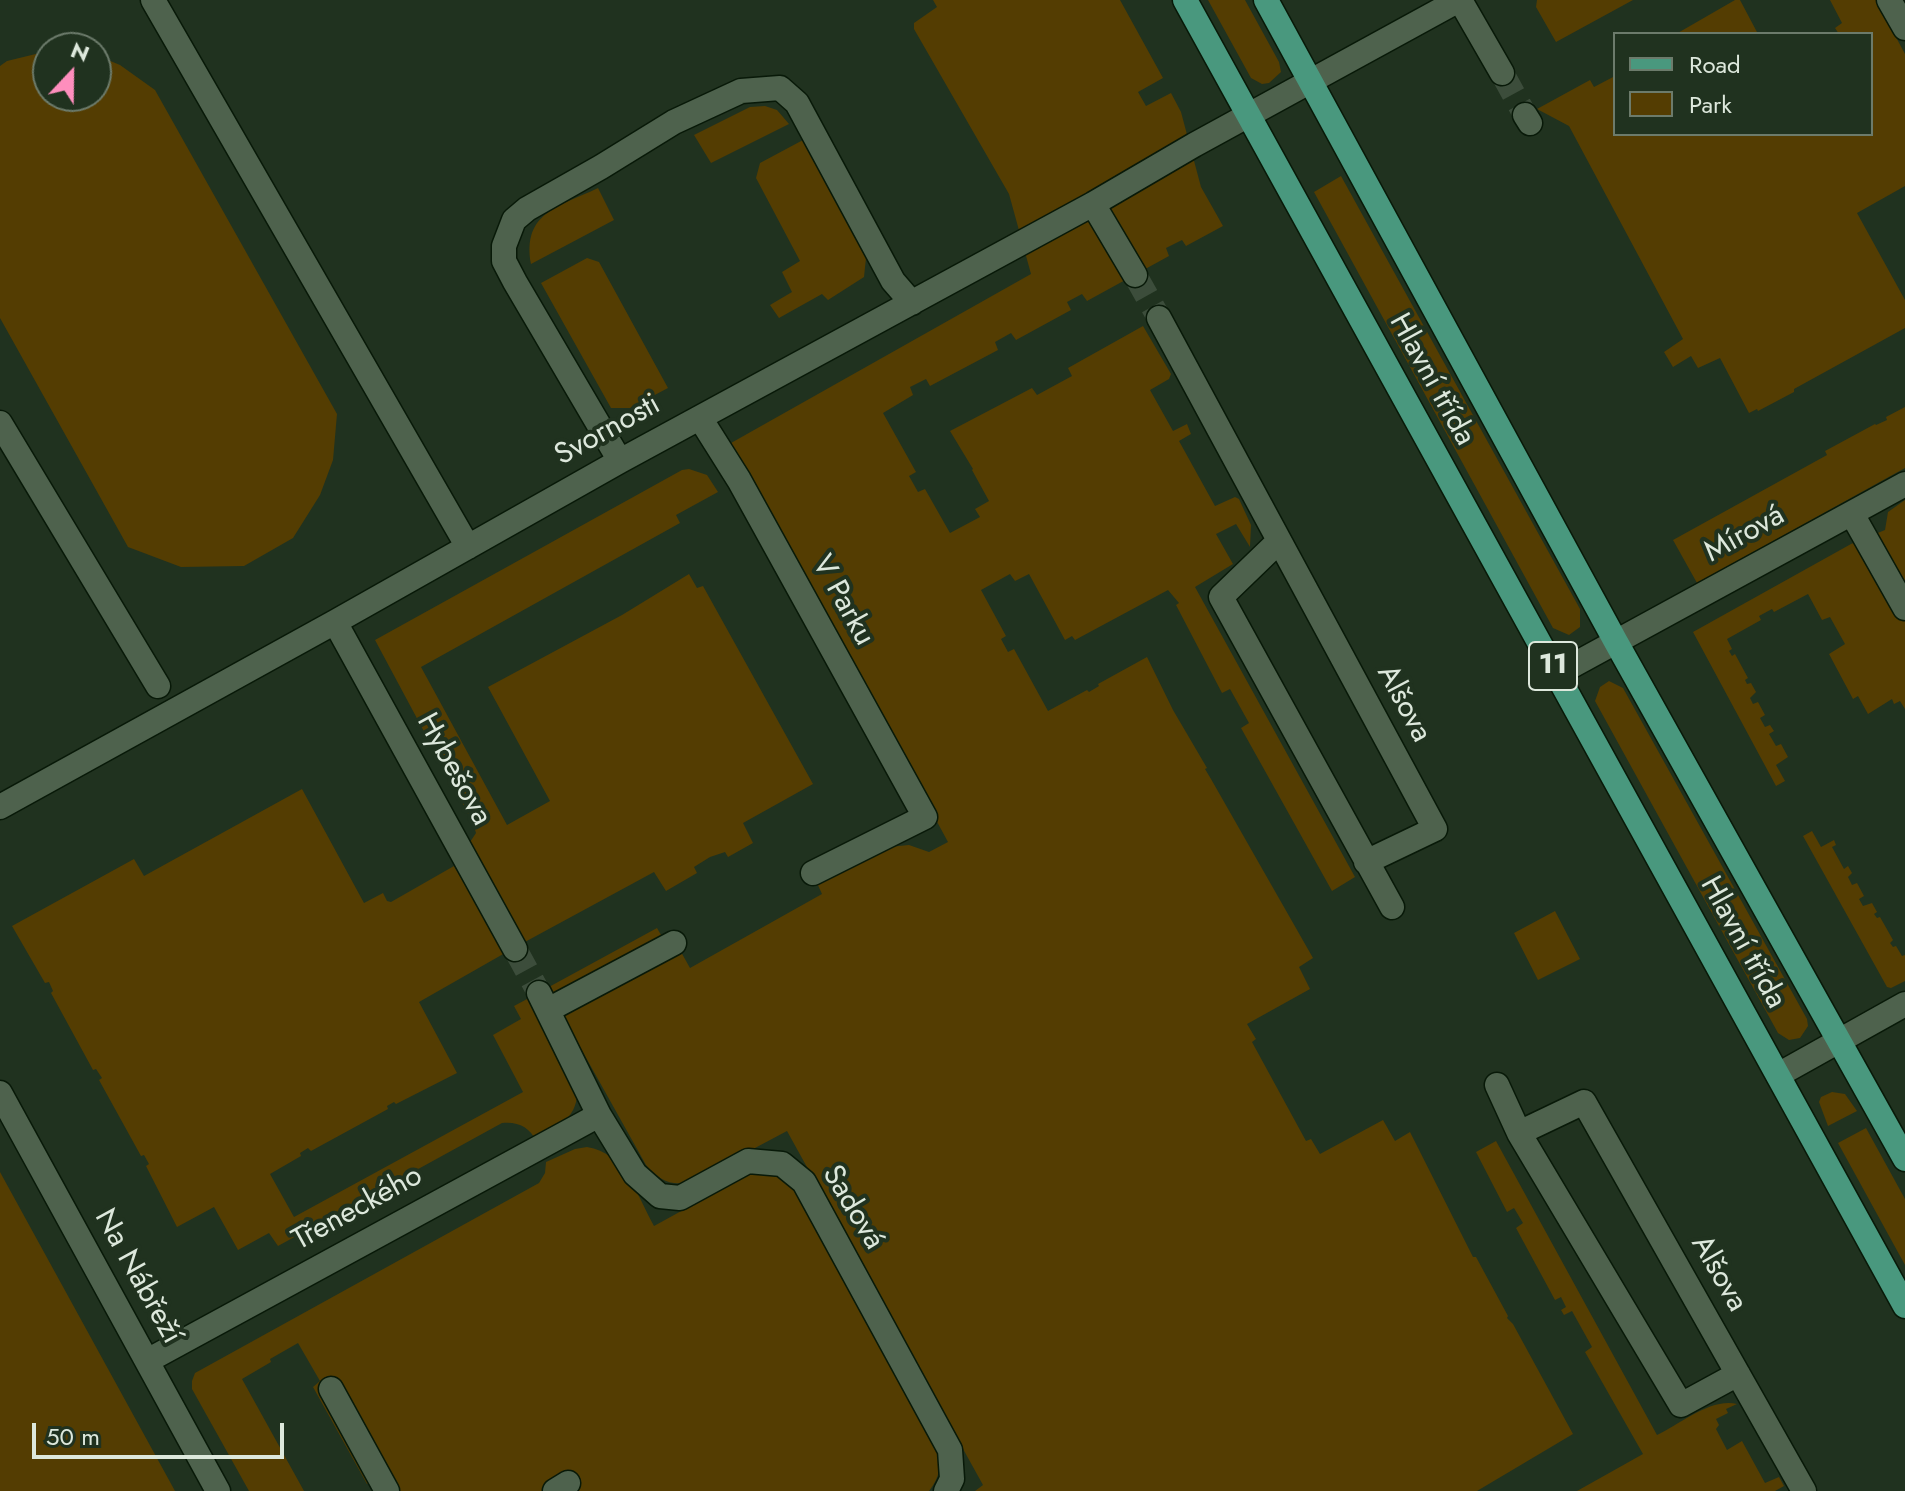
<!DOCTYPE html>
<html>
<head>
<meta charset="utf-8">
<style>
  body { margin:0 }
  #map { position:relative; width:1905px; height:1491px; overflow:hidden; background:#20321f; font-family:Jost,sans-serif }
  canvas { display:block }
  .legend { position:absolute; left:1613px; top:32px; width:260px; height:104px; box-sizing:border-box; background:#20321f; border:2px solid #6c7b6b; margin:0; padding:10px 14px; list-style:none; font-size:24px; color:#dde8dc }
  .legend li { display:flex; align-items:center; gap:16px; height:40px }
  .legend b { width:40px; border:2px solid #6c7b6b }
  .north { position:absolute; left:32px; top:32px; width:80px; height:80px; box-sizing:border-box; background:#20321f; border:2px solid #6c7b6b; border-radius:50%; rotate:22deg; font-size:22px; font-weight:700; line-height:32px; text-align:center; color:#dde8dc }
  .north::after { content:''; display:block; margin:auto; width:28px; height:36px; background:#fe8ebd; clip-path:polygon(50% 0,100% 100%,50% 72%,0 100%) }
  .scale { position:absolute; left:32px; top:1423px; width:252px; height:36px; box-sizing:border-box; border:4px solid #dde8dc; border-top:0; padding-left:10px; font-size:24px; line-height:28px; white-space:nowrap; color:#dde8dc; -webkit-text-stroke:6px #20321f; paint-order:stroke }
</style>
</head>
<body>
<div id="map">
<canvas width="1905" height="1491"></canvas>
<ul class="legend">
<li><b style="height:10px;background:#49987e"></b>Road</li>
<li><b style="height:22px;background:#543d02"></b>Park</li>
</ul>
<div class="north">N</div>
<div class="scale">50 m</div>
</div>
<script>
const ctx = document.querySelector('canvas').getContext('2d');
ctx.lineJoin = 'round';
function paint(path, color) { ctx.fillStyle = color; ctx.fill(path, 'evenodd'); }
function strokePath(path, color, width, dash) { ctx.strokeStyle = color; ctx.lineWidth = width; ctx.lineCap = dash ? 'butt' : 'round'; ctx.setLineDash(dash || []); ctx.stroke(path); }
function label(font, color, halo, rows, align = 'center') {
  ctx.font = font + ' Jost,sans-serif'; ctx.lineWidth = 8; ctx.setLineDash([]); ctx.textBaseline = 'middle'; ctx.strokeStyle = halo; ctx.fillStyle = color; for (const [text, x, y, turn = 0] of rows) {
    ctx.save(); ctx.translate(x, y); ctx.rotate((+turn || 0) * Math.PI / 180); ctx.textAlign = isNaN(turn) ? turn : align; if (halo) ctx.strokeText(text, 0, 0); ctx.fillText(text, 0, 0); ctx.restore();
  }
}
paint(new Path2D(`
  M933,0H1120L1163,78L1138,92L1146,106L1171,93L1181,112L1201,187L1223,226L1186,246L1182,240L1166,248L1169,256L1087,301L1082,294L1067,302L1071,310L1016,340L1011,333L995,342L998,350L930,386L926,379L910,387L913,395L883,413L916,472L909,476L918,492L925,489L950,533L980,517L975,509L989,501L972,470L973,469L950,431L1032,388L1037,395L1072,376L1068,368L1143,326L1171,374L1169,379L1150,390L1173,431L1187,424L1191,434L1179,441L1215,506L1235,497L1239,499L1251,525L1250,547L1236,524L1216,534L1233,564L1195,587L1355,877L1332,891L1241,728L1249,723L1230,689L1222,693L1176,605L1179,603L1168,590L1075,640L1072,636L1065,640L1029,574L1015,581L1010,574L981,590L1006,636L1001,639L1008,652L1014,649L1048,711L1087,690L1089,692L1099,686L1098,684L1147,657L1173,710L1207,768L1205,769L1211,779L1313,958L1299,967L1310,989L1247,1024L1256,1039L1252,1042L1306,1141L1311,1139L1320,1154L1383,1120L1395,1141L1410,1132L1473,1257H1476L1508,1316L1507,1318L1513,1324L1573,1434L1477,1491H975L983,1485L787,1131L691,1182C670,1186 660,1181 646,1165L547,988L657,928L668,947L676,943L690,968L822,894L817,883L889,847L909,845L929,852L948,842L731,443L1031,274L1009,194L914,29V23L937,7Z
  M1208,0H1245L1279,62L1281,72L1269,83L1262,84L1251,78Z
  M1537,0H1633L1556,42L1536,7Z
  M1735,0H1740L1758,34H1676Z
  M1830,0H1876L1905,54V186L1857,213L1905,300V328L1794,389V392L1758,411L1757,409L1749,413L1720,358L1698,368L1691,356L1673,367L1664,352L1683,339L1569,126L1537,109L1590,80L1594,87L1615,76V134H1871V34H1839L1835,28L1842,23Z
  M48,51V96H96V55L120,65L155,90L337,414L333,460L320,495L293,538L244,566L181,567L128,547L0,318V66L7,61Z
  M765,106L777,110L789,124L711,163L694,135L750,107Z
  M803,140L866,258L864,277L828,300L822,294L779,318L770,305L792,292L782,272L800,261L756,178L760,163Z
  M1341,176L1580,609V627L1569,635L1553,628L1314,192Z
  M598,188L614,220L531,264C522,212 559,207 598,188Z
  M587,258L599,262L668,388L630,408H611L541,283Z
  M1905,407V468L1697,583L1673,540L1827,455L1825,451L1875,424L1876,425L1887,420L1886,417Z
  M689,469L707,475L718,492L676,515L680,523L421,667L507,825L550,801L488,687L622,615L689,574L697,588L703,586L813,784L743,823L753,843L728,857L725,852L710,857L694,867L697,873L666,891L654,872L523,943L468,845L476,833L473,823L375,640L682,470Z
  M1905,500V709L1900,701L1894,704L1892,699L1868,714L1858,696L1853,699L1829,654L1845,644L1830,617L1822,620L1808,594L1774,612L1772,609L1759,616L1761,620L1727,639L1732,649L1729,651L1732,656L1735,654L1748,678L1745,680L1747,684L1751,683L1756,692L1750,698L1753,704L1758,702L1765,715L1760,718L1765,727L1770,725L1774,731L1769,734L1776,746L1781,744L1788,757L1776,765L1785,781L1776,786L1693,632L1851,544L1885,530L1888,512Z
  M1609,681L1623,688L1807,1019L1808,1026L1800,1038L1789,1040L1778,1033L1595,701L1600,687Z
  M302,789L364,903L383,893L387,901L391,902L454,866L505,953L419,1002L457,1073L396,1104L394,1102L387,1106L388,1109L311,1151L308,1148L300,1153L301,1156L270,1174L294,1217L523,1092L493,1035L521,1019L514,1006L529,998L577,1093C577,1119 555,1128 536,1141C530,1127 517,1121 502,1123L278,1246L269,1233L238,1250L214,1207L177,1227L146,1166L149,1164L144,1155L141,1156L99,1080L102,1078L96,1069L93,1070L51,993L53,991L49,982L45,983L12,926L134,859L144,876Z
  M1812,831L1821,847L1834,840L1836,845L1832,847L1844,869L1848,866L1852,873L1848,877L1852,885L1857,883L1864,896L1859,899L1863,906L1872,903L1877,912L1874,914L1877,918L1880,917L1893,940L1890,943L1893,947L1896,946L1902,956L1905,955V981L1891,988L1887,987L1803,836Z
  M1555,911L1580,959L1538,980L1514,933Z
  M1832,1092L1845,1094L1857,1111L1828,1126L1819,1102L1821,1097Z
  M1866,1128L1905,1199V1265L1838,1143Z
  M1496,1141L1657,1435C1681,1424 1710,1398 1737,1404L1726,1409L1728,1413L1716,1419L1719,1425L1716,1429L1727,1450L1742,1441L1765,1483L1779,1477L1784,1486L1775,1491H1577L1643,1454L1585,1352L1592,1347L1572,1311L1564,1315L1561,1310L1566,1307L1561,1297L1555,1300L1516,1228L1523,1223L1514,1208L1507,1212L1476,1152Z
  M587,1147C625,1153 637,1195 654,1226L747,1175H777L796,1189L938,1446C941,1464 941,1476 929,1491H399L341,1386L374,1481L367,1484L313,1387L320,1381L298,1343L270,1359L271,1362L242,1379L304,1491H249L192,1389V1381L195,1373L539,1183L545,1173L546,1162L575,1149Z
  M0,1172L175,1491H0Z`), '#543d02');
strokePath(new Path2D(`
  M1502,73L1525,115
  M1135,275L1159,318
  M515,949L539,993`), '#3c4d3b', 24, [24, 12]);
const minor = new Path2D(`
  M153,0L468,547
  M1460,0L1502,73
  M1889,0L1905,28
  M1525,115L1530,123
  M1093,204L1135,275
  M1159,318L1435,829L1366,862
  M700,418L739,480L925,817L813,873
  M0,423L158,686
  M620,461L515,282L504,261V246L514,220L527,209L601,167L674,122L741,91L780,88L797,103L893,281L912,303
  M1852,514L1905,608
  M1279,541L1221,597L1392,907
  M335,622L515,949
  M1557,674L1905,484
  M0,807L335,622L620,461L1093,204L1194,145L1459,0
  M539,993L599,1115L635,1174L660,1196L680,1198L748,1161L782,1164L804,1182L950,1450L952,1479L946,1491
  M548,1010L674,943
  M1778,1075L1905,1004
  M1497,1085L1519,1133L1681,1405L1738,1374
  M0,1093L218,1491
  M1519,1133L1584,1102L1804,1491
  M147,1361L599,1115
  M331,1389L387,1491
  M555,1491L568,1483`);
const major = new Path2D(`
  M1185,0L1905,1306
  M1266,0L1616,642L1905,1159`);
strokePath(minor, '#081908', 27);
strokePath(major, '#081908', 27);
strokePath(minor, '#4e624d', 24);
strokePath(major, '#49987e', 24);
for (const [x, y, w] of [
  [1553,666,48]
]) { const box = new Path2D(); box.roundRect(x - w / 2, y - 24, w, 48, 6); ctx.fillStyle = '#20321f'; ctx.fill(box); strokePath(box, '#dde8dc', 2); }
label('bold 28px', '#dde8dc', null, [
  ["11",1553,666]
]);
label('30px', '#dde8dc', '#20321f', [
  ["Hlavní třída",1431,380,61],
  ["Svornosti",608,431,-29],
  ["Mírová",1745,535,-29],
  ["V Parku",842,601,61],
  ["Alšova",1403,704,62],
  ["Hybešova",453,770,61],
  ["Hlavní třída",1742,943,61],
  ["Sadová",852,1208,59],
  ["Třeneckého",358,1209,-29],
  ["Alšova",1718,1274,60],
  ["Na Nábřeží",137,1277,61]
]);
</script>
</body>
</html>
